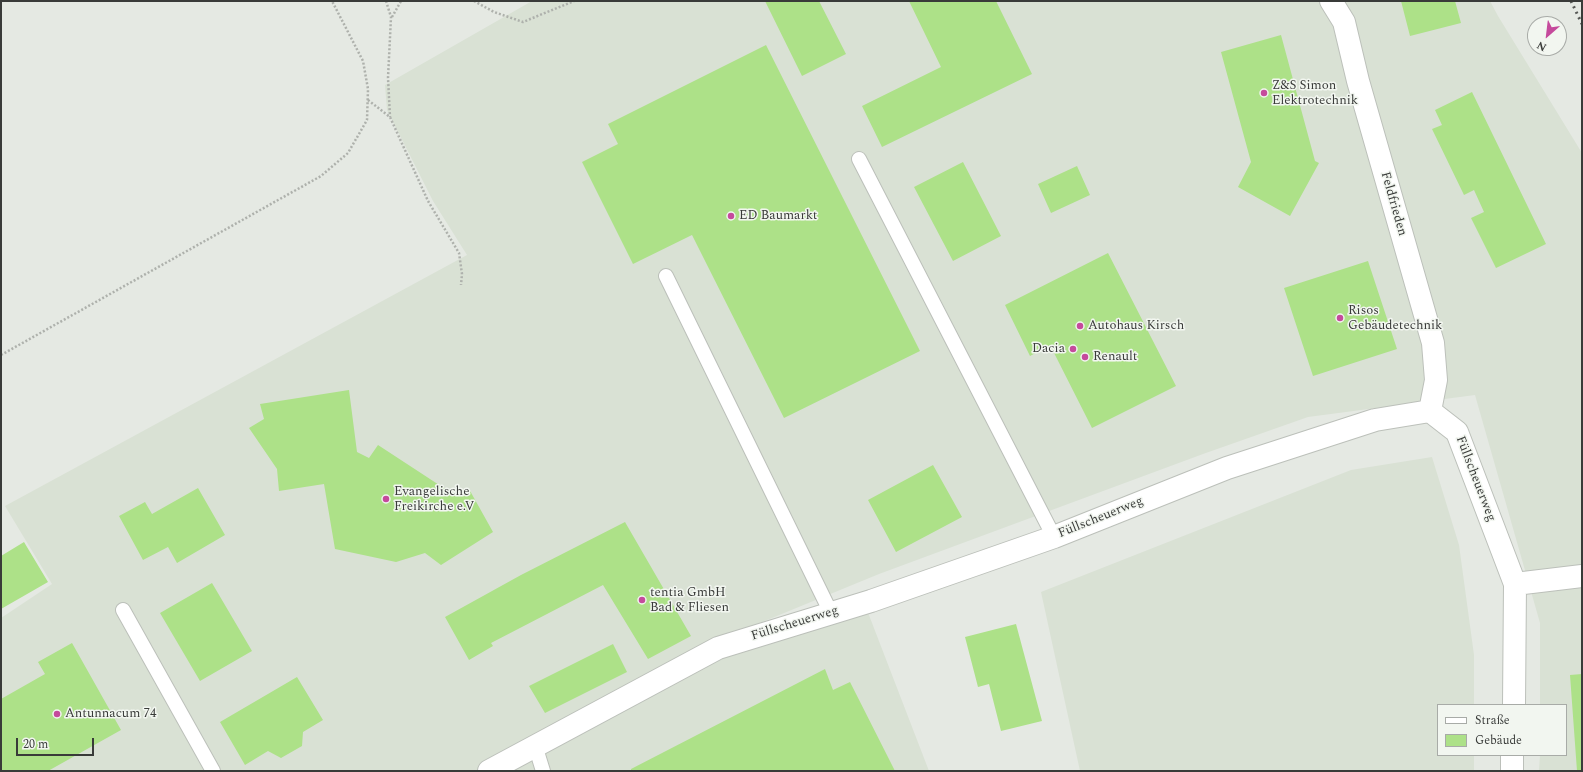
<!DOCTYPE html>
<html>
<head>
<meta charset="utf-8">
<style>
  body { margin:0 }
  #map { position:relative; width:1583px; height:772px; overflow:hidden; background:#e5e9e3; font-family:Spectral,serif }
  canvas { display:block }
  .frame { position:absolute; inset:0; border:2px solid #393b39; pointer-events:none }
  .legend { position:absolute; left:1437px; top:704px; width:130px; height:52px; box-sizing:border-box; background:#f2f6f0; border:1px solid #a8aba7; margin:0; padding:5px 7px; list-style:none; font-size:12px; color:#393b39 }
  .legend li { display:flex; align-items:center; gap:8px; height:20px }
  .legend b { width:20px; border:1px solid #a8aba7 }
  .north { position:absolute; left:1527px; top:16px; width:40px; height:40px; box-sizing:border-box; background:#f2f6f0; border:1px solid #a8aba7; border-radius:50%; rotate:208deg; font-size:11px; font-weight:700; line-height:16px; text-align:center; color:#393b39 }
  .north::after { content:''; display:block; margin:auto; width:14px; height:18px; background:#c54a9c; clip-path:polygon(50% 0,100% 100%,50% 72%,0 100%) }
  .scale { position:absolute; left:16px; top:738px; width:78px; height:18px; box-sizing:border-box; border:2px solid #393b39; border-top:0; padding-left:5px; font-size:12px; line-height:14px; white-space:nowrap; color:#393b39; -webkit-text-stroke:3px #f2f6f0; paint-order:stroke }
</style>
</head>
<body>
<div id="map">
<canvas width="1583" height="772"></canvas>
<div class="frame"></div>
<ul class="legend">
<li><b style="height:5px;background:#fff"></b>Straße</li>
<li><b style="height:11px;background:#ade188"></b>Gebäude</li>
</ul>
<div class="north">N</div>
<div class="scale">20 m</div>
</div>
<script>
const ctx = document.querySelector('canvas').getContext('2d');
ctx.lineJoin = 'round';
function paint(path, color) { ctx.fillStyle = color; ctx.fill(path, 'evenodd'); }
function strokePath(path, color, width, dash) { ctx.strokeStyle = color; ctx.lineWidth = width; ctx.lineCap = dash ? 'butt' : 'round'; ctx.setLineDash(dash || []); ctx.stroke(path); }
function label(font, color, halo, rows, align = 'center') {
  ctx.font = font + ' Spectral,serif'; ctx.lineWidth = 3; ctx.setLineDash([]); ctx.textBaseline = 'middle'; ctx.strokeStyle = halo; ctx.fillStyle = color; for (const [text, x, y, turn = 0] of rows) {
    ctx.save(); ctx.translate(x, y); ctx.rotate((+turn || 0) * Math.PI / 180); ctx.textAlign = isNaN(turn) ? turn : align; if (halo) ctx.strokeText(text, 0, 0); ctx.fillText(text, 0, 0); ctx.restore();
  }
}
paint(new Path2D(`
  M532,1H1490L1498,16L1582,153V771H1539L1540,755H1566V705H1540V623L1475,395L1308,417L1203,454L879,574L716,641L862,597L929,771H1V618L52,584L5,506L467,255L433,201L387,110L385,85Z
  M1432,457L1459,545L1474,655V705H1438V755H1474V771H1080L1041,592L1351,470Z`), '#d9e1d4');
paint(new Path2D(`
  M765,1H819L846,54L802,76Z
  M909,1H996L1032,74L882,147L862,106L941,67Z
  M1401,1H1455L1461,23L1410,36Z
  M1281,35L1315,161L1319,163L1290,216L1238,187L1251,162L1221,52Z
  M766,45L920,351L784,418L692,235L633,264L582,162L618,144L608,124Z
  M1472,92L1546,244L1496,268L1471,218L1484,212L1474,190L1464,195L1432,129L1442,125L1435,110Z
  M963,162L1001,236L953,261L914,187Z
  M1077,166L1090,195L1051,213L1038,184Z
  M1108,253L1176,386L1092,428L1050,345L1030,356L1005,305Z
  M1368,261L1397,349L1313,376L1284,288Z
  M349,390L357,452L369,458L378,445L456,496L469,489L493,532L441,565L425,553L396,562L335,549L324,484L279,491L277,469L249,428L264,419L260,404Z
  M933,465L962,517L896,552L868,500Z
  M198,488L225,535L177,563L168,547L143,560L119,516L145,502L152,514Z
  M625,522L691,636L648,659L603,585L491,643L493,646L469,660L445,617L521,575Z
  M24,542L48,582L1,609V556Z
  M212,583L252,651L200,681L160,613Z
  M1016,624L1042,721L1001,731L989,684L978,687L965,637Z
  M72,643L121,730L48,771H1V699L45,674L38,662Z
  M613,644L627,672L545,713L529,686Z
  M825,669L833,690L850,682L895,771H631V769Z
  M1582,674V771H1577L1570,675Z
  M297,677L323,720L303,732L302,746L281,758L268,751L245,765L220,722Z`), '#ade188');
const service = new Path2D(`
  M859,159L1054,537
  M666,276L831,613
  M123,610L213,771
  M535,745L543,771`);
const minor = new Path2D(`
  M1331,1L1344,22L1358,81L1433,343L1436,380L1430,411
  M1515,584L1582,576
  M489,771L718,648L871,601L1054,537L1227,468L1375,420L1430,411L1457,432L1515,584L1514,705
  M1512,771V755`);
strokePath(service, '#bcc0ba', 16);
strokePath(minor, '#bcc0ba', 24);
strokePath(new Path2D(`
  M386,1L391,17L388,78L390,117
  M474,1L494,12L523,22L574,1
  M392,17L401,1
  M368,100L390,117L428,201L459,253L462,274L461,285
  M1,355L321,176L348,153L367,120L368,89L363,61L332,1`), '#aeb1ac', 2.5, [2, 2]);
strokePath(service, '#fff', 14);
strokePath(minor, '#fff', 22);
strokePath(new Path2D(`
  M1571,1L1582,24`), '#575956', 3, [2, 4]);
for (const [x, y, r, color] of [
  [1264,93,4,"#c54a9c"],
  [731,216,4,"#c54a9c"],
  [1340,318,4,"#c54a9c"],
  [1080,326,4,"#c54a9c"],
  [1073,349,4,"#c54a9c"],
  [1085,357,4,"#c54a9c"],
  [386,499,4,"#c54a9c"],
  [642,600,4,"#c54a9c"],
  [57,714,4,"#c54a9c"]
]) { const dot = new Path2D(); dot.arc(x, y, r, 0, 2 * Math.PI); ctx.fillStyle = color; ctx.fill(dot); strokePath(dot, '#f2f6f0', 1.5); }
label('13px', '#393b39', '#f2f6f0', [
  ["Z&S Simon",1272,86],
  ["Elektrotechnik",1272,101],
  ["ED Baumarkt",739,216],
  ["Risos",1348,311],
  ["Gebäudetechnik",1348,326],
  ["Autohaus Kirsch",1088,326],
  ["Dacia",1065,349,"right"],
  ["Renault",1093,357],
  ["Evangelische",394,492],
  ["Freikirche e.V",394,507],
  ["tentia GmbH",650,593],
  ["Bad & Fliesen",650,608],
  ["Antunnacum 74",65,714]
], 'left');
label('13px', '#393b39', '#f2f6f0', [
  ["Feldfrieden",1393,204,74],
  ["Füllscheuerweg",1475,479,69],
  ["Füllscheuerweg",1101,518,-22],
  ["Füllscheuerweg",795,624,-17]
]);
</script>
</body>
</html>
